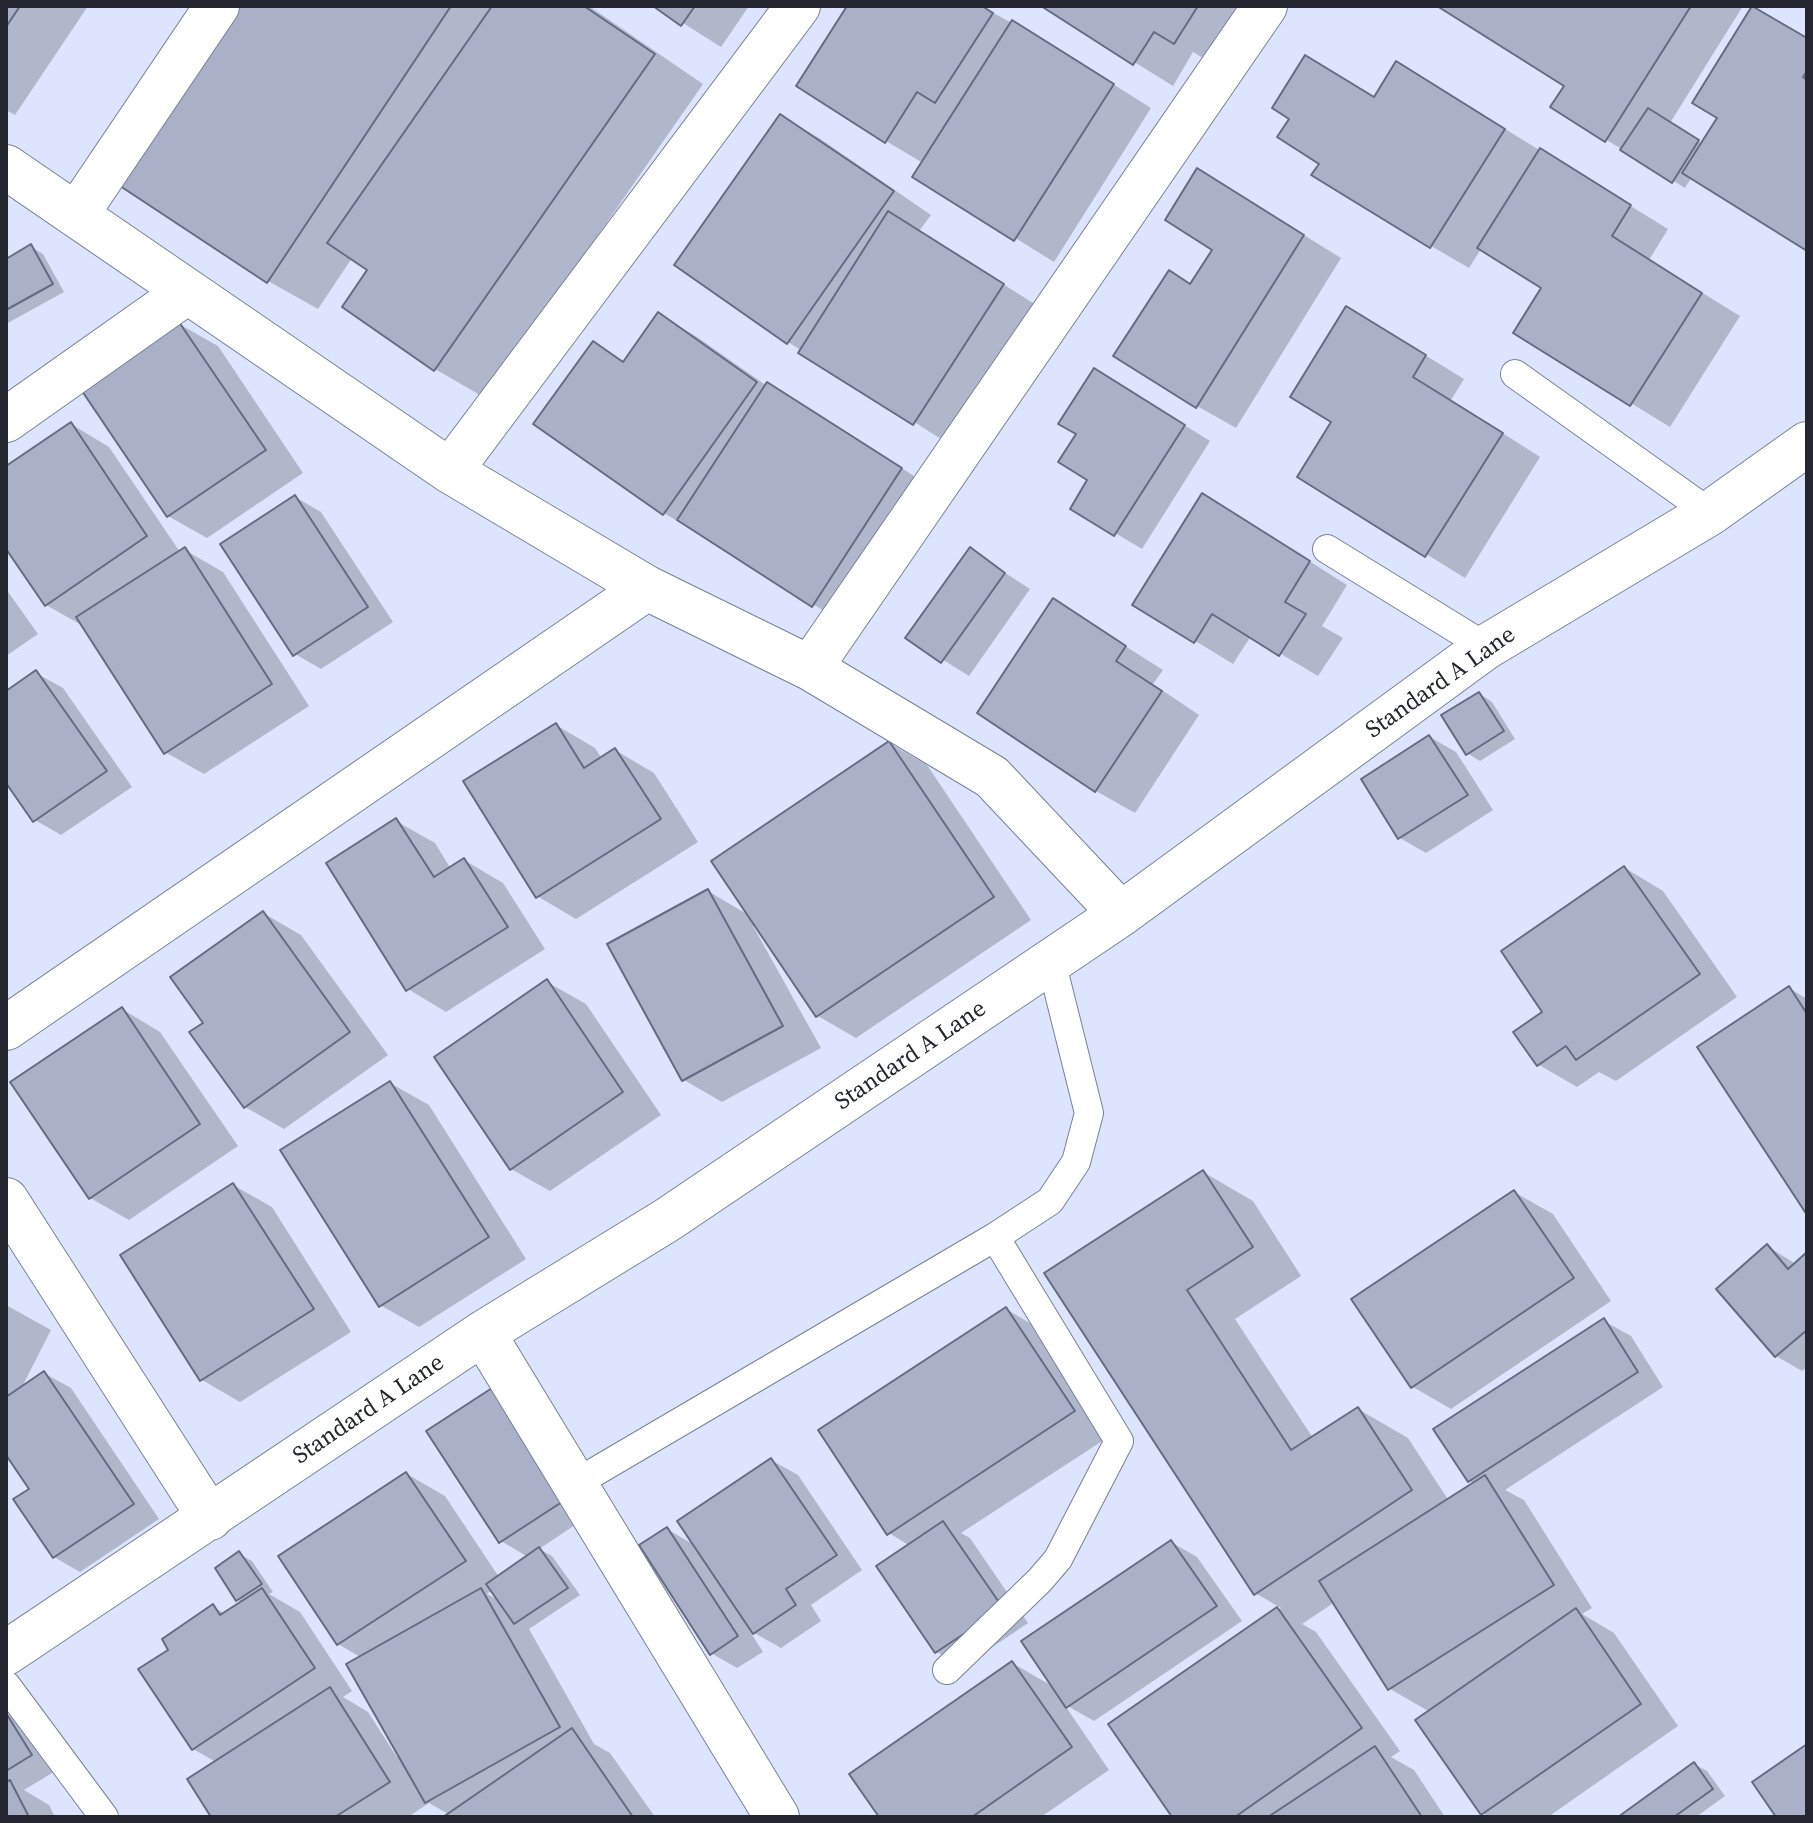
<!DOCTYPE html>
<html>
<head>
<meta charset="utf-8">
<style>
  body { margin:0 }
  #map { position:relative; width:1813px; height:1823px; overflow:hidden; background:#dde5fe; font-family:"Source Serif 4",serif }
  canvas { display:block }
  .frame { position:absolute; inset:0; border:8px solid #23262f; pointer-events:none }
</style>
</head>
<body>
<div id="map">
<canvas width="1813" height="1823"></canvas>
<div class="frame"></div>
</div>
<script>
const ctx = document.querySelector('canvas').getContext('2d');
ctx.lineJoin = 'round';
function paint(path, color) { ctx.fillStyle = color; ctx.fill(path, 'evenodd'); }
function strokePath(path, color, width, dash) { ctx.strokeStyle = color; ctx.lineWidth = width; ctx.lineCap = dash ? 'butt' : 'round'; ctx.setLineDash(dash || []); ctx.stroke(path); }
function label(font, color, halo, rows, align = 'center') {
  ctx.font = font + ' "Source Serif 4",serif'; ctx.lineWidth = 6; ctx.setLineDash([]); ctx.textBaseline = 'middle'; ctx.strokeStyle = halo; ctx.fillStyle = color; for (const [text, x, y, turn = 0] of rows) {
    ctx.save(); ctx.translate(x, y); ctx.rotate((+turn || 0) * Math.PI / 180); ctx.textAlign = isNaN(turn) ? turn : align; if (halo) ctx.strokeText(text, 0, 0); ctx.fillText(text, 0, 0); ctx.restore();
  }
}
paint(new Path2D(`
  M6,6H88L15,115L6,110Z
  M229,6H589L703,84L485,398L435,369L344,306L369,270L352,258L318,309L268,281Z
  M656,6H749L721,47Z
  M850,6H981L1051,45L1151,108L1054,262L915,176L923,163L886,141Z
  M1044,6H1250L1213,64L1193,52L1173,86Z
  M1441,6H1743L1670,123L1703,144L1807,39V249L1692,177L1685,188L1553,107L1567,85Z
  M1435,86L1668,229L1649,260L1740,316L1670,427L1516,333L1544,287L1481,249L1469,268L1431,246L1375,99Z
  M781,116L819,138L931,215L919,231L1041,308L952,446L788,342Z
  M1236,193L1341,258L1236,428L1197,406L1192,286L1215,249Z
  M31,247L43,254L64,292L6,324V261Z
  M658,314L697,337L767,386L806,407L939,492L852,628L664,513L593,343L625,362Z
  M179,324L218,346L303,473L207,538L168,516Z
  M1386,331L1464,379L1451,400L1540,457L1465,578L1300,476Z
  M1121,386L1210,441L1142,549L1073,508L1090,480Z
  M71,424L109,447L180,552L185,550L223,572L309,706L204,774L165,752L85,627L46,605L6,545V468Z
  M295,497L321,512L393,622L321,669L295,654Z
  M1241,518L1347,585L1322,626L1343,638L1318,676L1251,636L1233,664L1135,604Z
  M970,550L1030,589L969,676L908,638Z
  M6,589L38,634L6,656Z
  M1054,601L1163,670L1153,684L1199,715L1135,813L1096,791L979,713Z
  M36,673L63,688L132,787L61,835L35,820L6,779V694Z
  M1480,694L1492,702L1515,739L1480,761L1467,753Z
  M556,725L595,748L602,759L615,750L654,773L698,842L576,919L537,896Z
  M1430,737L1456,752L1493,810L1426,853L1400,838Z
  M889,743L927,765L1031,920L856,1038L818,1016L756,924L753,926L821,1048L722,1102L684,1080L708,891L750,916Z
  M396,821L435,843L451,869L464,860L503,883L545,949L446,1012L408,989Z
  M1625,868L1663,891L1737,997L1616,1081L1599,1072L1577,1087L1539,1065L1516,1033L1545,1012Z
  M263,913L301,935L388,1055L284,1129L245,1107L206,1023Z
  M547,982L586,1004L661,1115L550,1191L511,1169Z
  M1789,988L1807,999V1211Z
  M122,1009L160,1032L238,1146L129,1220L90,1198Z
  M390,1083L429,1105L526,1259L419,1327L380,1305Z
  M1203,1172L1253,1201L1301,1276L1235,1319L1313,1438L1358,1409L1408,1438L1449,1501L1475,1484L1469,1481L1604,1321L1631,1336L1663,1387L1505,1490L1524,1500L1592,1608L1582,1614L1614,1633L1678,1726L1548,1817H1489L1483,1813L1430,1712L1390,1689L1335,1602L1302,1624L1316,1632L1400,1751L1391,1757L1414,1770L1445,1817H1175L1111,1725L1281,1608L1255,1593L1047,1274Z
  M233,1185L272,1207L351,1332L240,1402L202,1380Z
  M1514,1192L1553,1214L1611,1301L1451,1409L1413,1387Z
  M1767,1246L1796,1264L1807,1255V1367L1802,1371L1776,1356L1719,1289Z
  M6,1305L51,1330L21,1389L44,1373L71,1388L159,1519L80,1572L54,1557L32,1489L6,1451Z
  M1006,1309L1045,1332L1113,1434L961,1533L970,1538L1028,1623L963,1667L937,1652L910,1546L889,1533Z
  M429,1432L590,1515L539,1549L552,1556L580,1595L529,1629L594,1744L610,1753L655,1817H447L450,1815L429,1803L408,1817H213L216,1762L193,1749L171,1650L213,1607L225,1614L242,1602L238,1600L239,1554L252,1561L273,1592L269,1594L300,1612L352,1691L343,1697L368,1712L397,1757L400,1755L362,1658L338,1644L407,1474L445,1496L499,1577L528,1557L501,1541ZM492,1590L500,1601L487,1594Z
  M771,1460L798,1475L862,1570L811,1605L821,1621L781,1648L749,1630L763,1652L737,1668L711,1653L667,1529L696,1546Z
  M1171,1542L1197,1557L1242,1621L1094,1721L1064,1704L1109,1770L1041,1817H881L1012,1663L1054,1687Z
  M6,1713L30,1727L57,1770L24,1790L49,1805L55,1817H6Z
  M1694,1764L1707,1771L1725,1796L1696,1817H1622Z`), '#0003');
const building = new Path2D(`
  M6,6H20L6,27Z
  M227,6H451L267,283L111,180Z
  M492,6H584L655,54L434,371L342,307L367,270L327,243Z
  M653,6H695L681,26Z
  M847,6H982L993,13L935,103L917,92L885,143L796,86Z
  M1041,6H1198L1174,44L1154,32L1133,65Z
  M1437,6H1691L1605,142L1550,107L1564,86Z
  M1752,6L1807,38V71L1803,77L1807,80V251L1682,173L1717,118L1692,103Z
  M1012,20L1114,84L1014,241L912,177Z
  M1305,55L1374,97L1396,61L1505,129L1430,248L1311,175L1319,164L1277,137L1289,119L1272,108Z
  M1648,108L1699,140L1672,183L1620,150Z
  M780,114L894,191L787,344L674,265Z
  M1540,148L1631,205L1612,236L1702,293L1630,406L1513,333L1541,288L1477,248Z
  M1197,168L1304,235L1196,408L1113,356L1169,270L1190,284L1212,250L1165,220Z
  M888,211L1004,284L913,425L798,353Z
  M31,244L53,284L6,310V259Z
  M1346,306L1426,355L1413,377L1503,433L1425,557L1297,477L1331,422L1290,397Z
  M658,312L757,382L663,515L533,424L593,341L623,362Z
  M179,322L266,450L167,517L80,388Z
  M1094,368L1185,425L1114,536L1070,509L1087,480L1058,462L1076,434L1058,424Z
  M767,382L902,468L812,607L677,520Z
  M71,422L147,536L45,606L6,549V466Z
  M1202,493L1310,561L1285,602L1306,614L1279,656L1212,614L1194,643L1132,605Z
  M295,495L368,607L293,656L220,544Z
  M185,547L272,684L164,754L76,617Z
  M970,547L1005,573L941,663L905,638Z
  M1053,598L1126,646L1116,661L1162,691L1095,792L977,713Z
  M36,670L107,771L33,822L6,783V691Z
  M1479,692L1504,731L1466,755L1441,715Z
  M556,723L584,768L615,748L661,819L536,898L463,781Z
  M1429,735L1468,795L1398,839L1361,779Z
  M889,741L994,897L816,1017L711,861Z
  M396,818L434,877L464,858L508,927L406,991L326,863Z
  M1624,866L1700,974L1576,1060L1566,1046L1537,1066L1513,1032L1542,1012L1501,951Z
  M708,889L783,1026L682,1081L607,944Z
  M263,911L350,1032L244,1108L189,1032L203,1023L170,977Z
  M547,979L623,1092L510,1170L434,1057Z
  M1789,986L1807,1014V1215L1697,1047Z
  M122,1007L200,1124L89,1199L10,1082Z
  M390,1081L489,1237L379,1307L280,1150Z
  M1203,1170L1253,1247L1187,1290L1291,1450L1358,1407L1412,1490L1254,1595L1044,1273Z
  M233,1183L314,1309L200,1381L120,1255Z
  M1514,1190L1574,1278L1411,1388L1351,1299Z
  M1767,1244L1788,1269L1807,1252V1330L1775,1357L1716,1289Z
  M1006,1307L1075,1411L887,1535L818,1430Z
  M1604,1318L1638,1372L1468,1482L1433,1429Z
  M44,1371L134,1504L53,1558L13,1499L29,1489L6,1455V1397Z
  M492,1388L565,1500L499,1543L426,1431Z
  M771,1458L837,1555L786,1589L796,1605L753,1634L677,1521Z
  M406,1472L466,1561L337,1645L278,1556Z
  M1485,1475L1554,1585L1388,1690L1319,1581Z
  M943,1521L1003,1608L935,1653L876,1566Z
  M667,1527L738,1636L710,1655L639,1545Z
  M1171,1540L1217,1606L1066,1708L1021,1641Z
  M539,1547L568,1588L514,1624L486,1584Z
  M239,1551L262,1584L236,1601L215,1568Z
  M262,1588L315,1668L192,1750L138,1669L168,1650L162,1639L213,1604L220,1615Z
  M481,1588L560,1727L425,1803L346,1664Z
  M1277,1607L1362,1728L1235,1817H1172L1108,1724Z
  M1576,1608L1641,1704L1481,1815L1415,1720Z
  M1012,1661L1072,1747L972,1817H879L849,1774Z
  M330,1687L390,1782L335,1817H211L187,1779Z
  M6,1713L32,1755L6,1771Z
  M572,1728L633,1817H443Z
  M1807,1744V1817H1776L1752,1782Z
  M1375,1746L1422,1817H1268Z
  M1694,1762L1713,1789L1674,1817H1618Z
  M10,1780L29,1817H6V1782Z`);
paint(building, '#a9b0c8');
strokePath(building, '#646b81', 2);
const lane = new Path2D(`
  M1515,374L1710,513
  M1327,549L1486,647
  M576,1483L995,1237L1050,1201L1076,1162L1089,1113L1051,961
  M947,1670L1040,1580L1058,1559L1119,1441L995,1237
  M6,1685L104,1817`);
const street = new Path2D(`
  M6,167L450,471L647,588L810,668L992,777L1121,914
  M76,215L217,6
  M6,420L187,292
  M450,471L798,6
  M810,668L1265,6
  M6,1028L647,588
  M6,1200L210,1518
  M483,1333L777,1817
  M6,1653L483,1333L667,1220L1121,914L1486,647L1710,513L1807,444`);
strokePath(lane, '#798096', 30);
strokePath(street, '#798096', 46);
strokePath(lane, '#fff', 28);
strokePath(street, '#fff', 44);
label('24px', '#23262f', '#fff', [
  ["Standard A Lane",1441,683,-35],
  ["Standard A Lane",911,1056,-34],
  ["Standard A Lane",369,1410,-34]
]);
</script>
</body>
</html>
